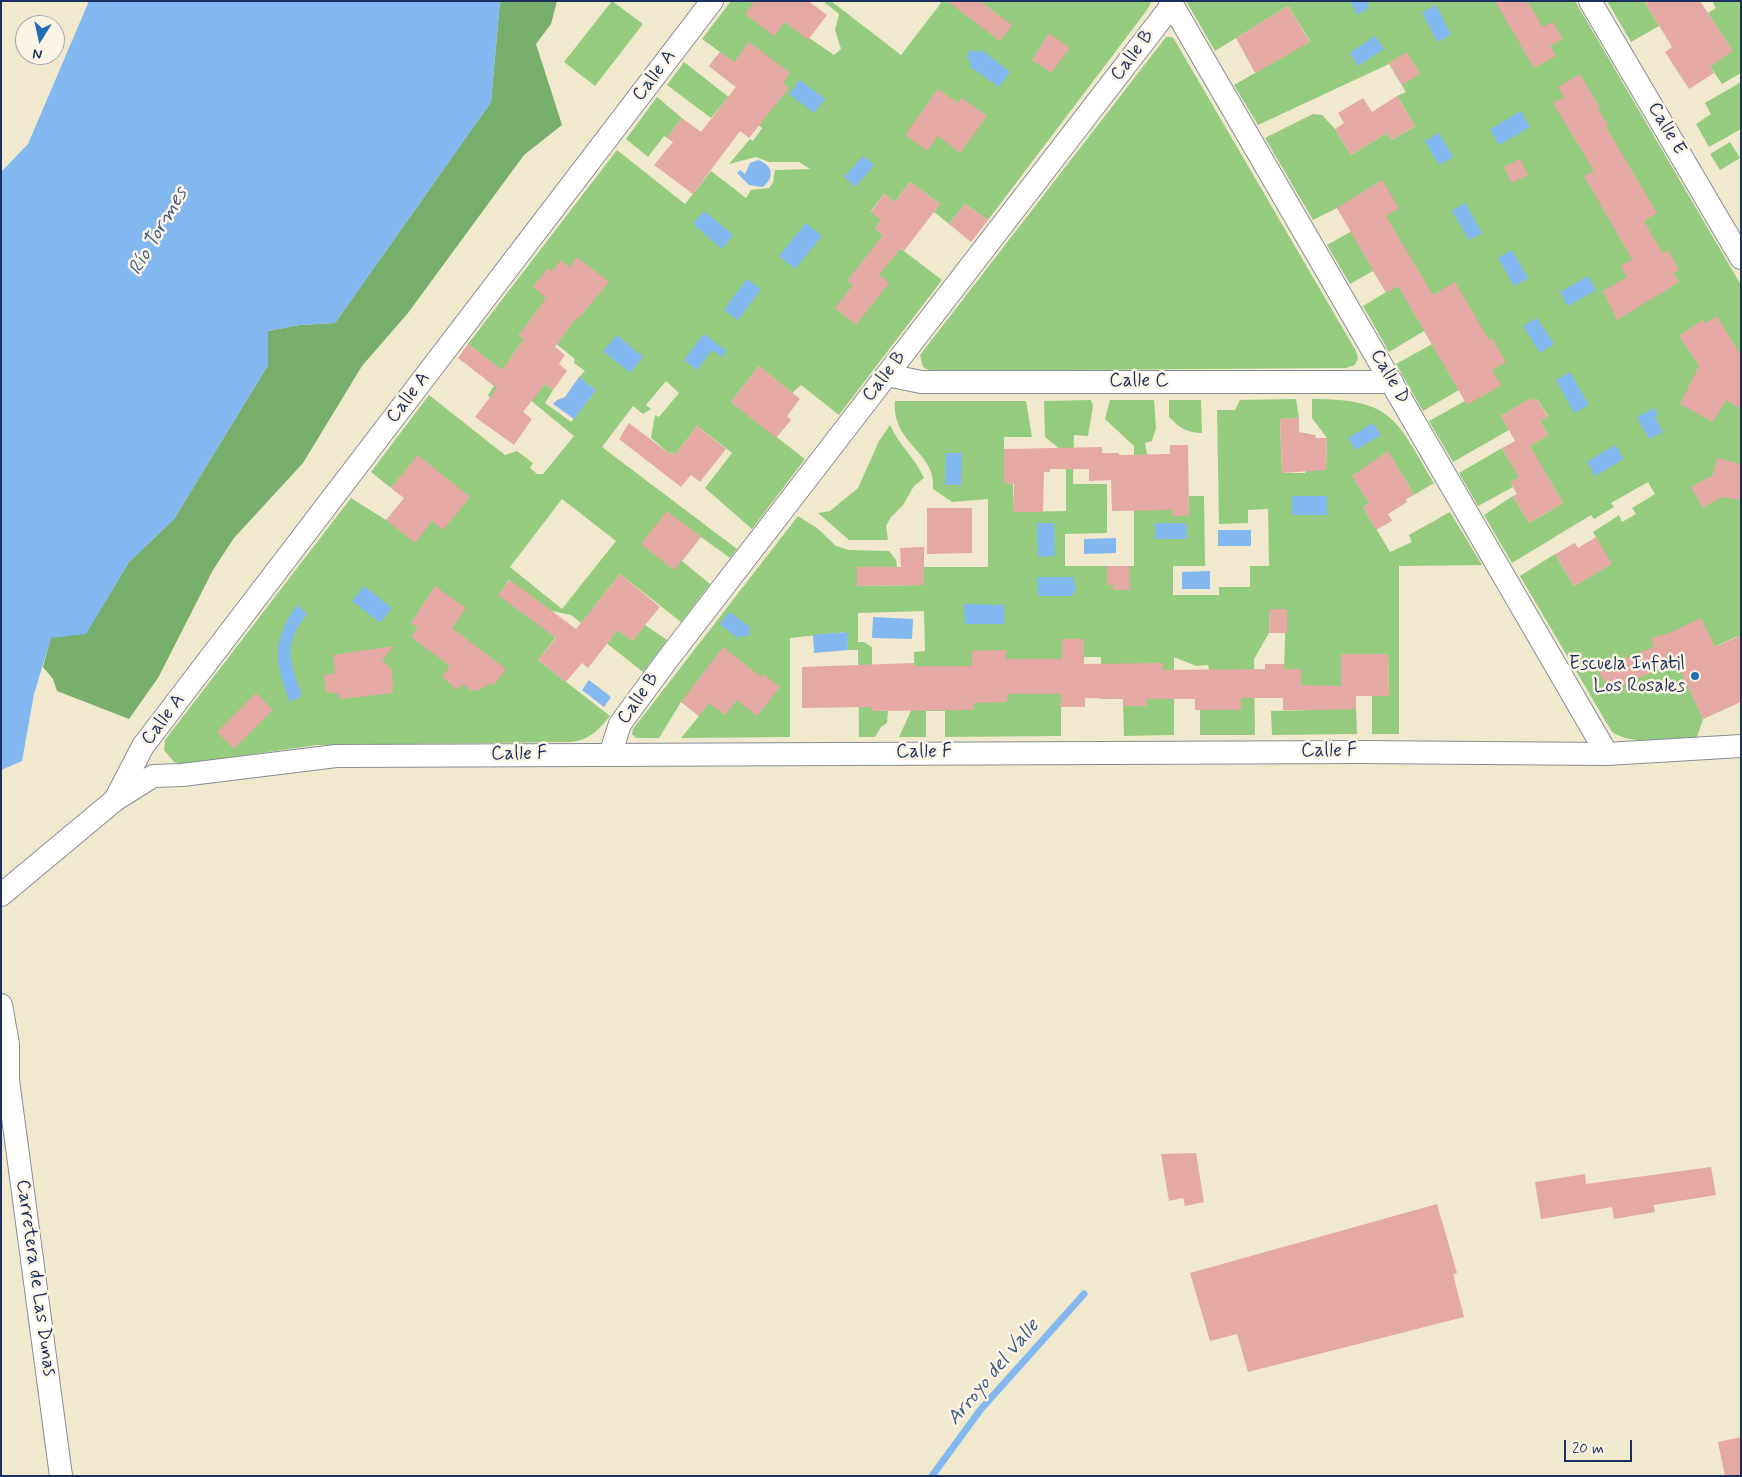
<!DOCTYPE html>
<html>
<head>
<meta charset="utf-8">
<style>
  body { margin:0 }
  #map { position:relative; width:1742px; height:1477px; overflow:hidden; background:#f1e9ce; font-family:Mynerve,sans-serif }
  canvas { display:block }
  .frame { position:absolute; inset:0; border:2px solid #1b2f5e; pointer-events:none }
  .north { position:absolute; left:15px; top:15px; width:50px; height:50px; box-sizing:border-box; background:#fcf5e5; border:1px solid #a2a6af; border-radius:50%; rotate:190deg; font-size:14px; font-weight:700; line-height:20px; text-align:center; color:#1b2f5e }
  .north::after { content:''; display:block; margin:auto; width:18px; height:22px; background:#1f6fb2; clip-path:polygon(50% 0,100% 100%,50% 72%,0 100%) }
  .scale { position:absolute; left:1564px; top:1440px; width:68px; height:22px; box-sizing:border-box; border:2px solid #1b2f5e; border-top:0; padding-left:6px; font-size:15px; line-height:18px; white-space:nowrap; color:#1b2f5e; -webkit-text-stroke:4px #fcf5e5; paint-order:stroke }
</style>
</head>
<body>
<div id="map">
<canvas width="1742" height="1477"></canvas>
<div class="frame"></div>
<div class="north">N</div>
<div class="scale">20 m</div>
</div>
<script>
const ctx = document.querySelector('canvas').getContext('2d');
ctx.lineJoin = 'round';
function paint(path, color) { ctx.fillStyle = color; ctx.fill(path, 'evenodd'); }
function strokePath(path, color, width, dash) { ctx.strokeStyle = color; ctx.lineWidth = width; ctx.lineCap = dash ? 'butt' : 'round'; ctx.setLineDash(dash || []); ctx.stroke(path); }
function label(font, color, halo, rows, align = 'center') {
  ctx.font = font + ' Mynerve,sans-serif'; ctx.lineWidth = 5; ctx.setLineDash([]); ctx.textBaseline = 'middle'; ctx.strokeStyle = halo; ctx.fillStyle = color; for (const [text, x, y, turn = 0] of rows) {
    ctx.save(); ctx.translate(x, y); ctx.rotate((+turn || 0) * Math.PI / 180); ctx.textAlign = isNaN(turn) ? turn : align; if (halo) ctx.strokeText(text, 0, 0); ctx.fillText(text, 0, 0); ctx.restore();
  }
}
paint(new Path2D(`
  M612,1L643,24L595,86L564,62Z
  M731,1H755L834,55L841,49L835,30L839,14L823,1H831L901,55L941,3L939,1L1151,2L1147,10L988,220L965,204L949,224L934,212L940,204L910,182L895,202L884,194L871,211L881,220L875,229L942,280L839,415L801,385L792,393L759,366L731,402L805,459L752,529L705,488L732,453L697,426L675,455L672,452L670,454L651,438L655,415L659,417L679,393L666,381L646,405L651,409L643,414L633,406L602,447L737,549L730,558L701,537L682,561L710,584L681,622L620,574L592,609L632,641L645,625L667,640L643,672L571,615L538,608L509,580L499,595L532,615L568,622L538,660L610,716C598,730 590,740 571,742L317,745L183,764L174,762L164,750L165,740L351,498L386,520L432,521L469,497L418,456L391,488L371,472L429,395L505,455L517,451L533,463L530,468L537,474H543L574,436L512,385L491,400L488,395L494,386L485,379L495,365L468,344L617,150L685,204L711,171L746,198L751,190L769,188L773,183L775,170L810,169L799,162H769L756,157L729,164L750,139L753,141L762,128L726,100L711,118L667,85L684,62L744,109L741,91L709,66L720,52L702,39ZM529,322L575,359L574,363L585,371L579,377L596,390L571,422L545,403L553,390L510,359L524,339L519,335ZM562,499L616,541L562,609L510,567Z
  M1186,1H1575L1741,285V642L1738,636L1678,664L1703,719L1697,737C1671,738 1635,747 1612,732L1520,576L1555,554L1574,586L1611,564L1593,532L1619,515L1622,522L1636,514L1632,508L1655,494L1648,482L1611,503L1614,507L1594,519L1591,515L1512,563L1484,515L1513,496L1529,523L1563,503L1540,465L1511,482L1513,487L1478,506L1459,473L1502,448L1508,458L1548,435L1540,421L1548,416L1537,399L1532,401L1530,399L1501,416L1509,430L1453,462L1429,421L1465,401L1459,390L1423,411L1396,364L1432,344L1424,331L1389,352L1363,306L1386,292L1373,271L1350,284L1327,245L1352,231L1337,208L1313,220L1265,138L1313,114L1322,115L1335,129L1351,155L1387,133L1392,140L1415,126L1397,96L1406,92L1389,64L1258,125L1234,85L1310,41L1288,6L1215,51Z
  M1607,1H1644L1659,26L1631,42Z
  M1712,1H1741V73L1722,84L1710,66L1732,51L1708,13L1716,8Z
  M1166,37H1172L1174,39L1356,351L1358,358L1355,365L1346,368L931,371L923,367L920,355Z
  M1741,82V129L1709,147L1696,124L1711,114L1705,103Z
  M657,97L682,118L667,138L664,136L648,157L626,139Z
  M1730,142L1740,158L1720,170L1710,154Z
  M1296,399L1299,418L1280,419L1282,473H1305L1306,470L1326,469L1327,438L1312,418V399C1393,399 1396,419 1434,483L1414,495L1392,458L1384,454L1353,476L1369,503L1363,507L1390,552L1412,542L1409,535L1450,512L1482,565L1399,566V734H1372V696H1389L1388,654H1341V709H1356L1357,734L1272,735L1271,711L1312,710V686L1301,685L1300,669H1284L1286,609H1270L1269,633L1254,659L1255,735H1200V710L1241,709L1209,670L1208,665L1196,666L1174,657V735L1124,736L1123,699H1101V657H1084L1085,707H1061V736L945,737V711H926V737H899L915,702L914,652L925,651L924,611L858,613V642H864L872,647V711H888L887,723L881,727L875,737H859L858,650H848L846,632L790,638V737L681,738L699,716L681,702L659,738H636L632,734L633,729L798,516L817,528L836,546L849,550L889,551L896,560L897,567L858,586L924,585V567H988V499L952,502L933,489C937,452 891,444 895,401H1026L1032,437H1004V483L1013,484L1014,512L1066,511V451H1062L1045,437L1044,401L1091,400L1093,406L1088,436L1074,435L1073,484H1107V533L1065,534V566H1134V446L1105,419L1110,400H1154L1156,428L1152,441L1145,443L1157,510H1172V516H1189V496H1204L1205,566H1173V595H1219V587H1250V566H1269L1268,509L1248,510V523L1219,524L1217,410H1235L1240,400Z
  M1169,400H1201L1202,433C1187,433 1180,428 1169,417Z
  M890,425C899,445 915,458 924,478L914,486L903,505L891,517L886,526L888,540H849L818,513L830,511L858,488L879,441Z`), '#95cb7e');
paint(new Path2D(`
  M500,1H557L551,24L536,44L562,125L524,155L408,313L362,366L303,463L234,538L213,570L158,678L129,719L57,691L53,679L43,667L51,637L86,633L129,562L174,519L268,365V331L299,325L335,323L491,102Z`), '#78af6d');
paint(new Path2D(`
  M89,1H500L491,102L335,323L299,325L268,331V365L174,519L129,562L86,634L51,638L34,694L22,761L1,770V172L28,144Z
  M1350,1H1366L1369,8L1357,15Z
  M1436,5L1451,35L1437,42L1422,12Z
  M1375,36L1384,49L1358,66L1350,53Z
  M970,50L980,52L982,50L1010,72L999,87L969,66L971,64L967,57Z
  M800,80L825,99L814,113L789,94Z
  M1521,111L1530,127L1499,145L1490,129Z
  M1439,133L1453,157L1439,165L1425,141Z
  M863,156L874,165L855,187L844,177Z
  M758,160C773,165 775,177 763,187L749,185L737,173L740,170L745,174L750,163Z
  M1465,203L1482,233L1469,240L1452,211Z
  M704,211L733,235L722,249L693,224Z
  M806,223L822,236L795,269L779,256Z
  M1512,250L1528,278L1514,286L1498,258Z
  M1588,276L1596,290L1568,306L1560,292Z
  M747,279L761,289L738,320L724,310Z
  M1537,318L1554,344L1540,353L1523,326Z
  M704,334L727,351L721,357L712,350L697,370L684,360Z
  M617,335L643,357L630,373L603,351Z
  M1570,372L1589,405L1574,413L1556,380Z
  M579,377L596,390L574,419L553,404L557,400L565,397Z
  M1654,408L1658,415L1655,417L1663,432L1649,439L1637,417Z
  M1373,423L1381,435L1356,450L1348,438Z
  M1615,445L1624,459L1595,476L1587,462Z
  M946,453H962L961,485H945Z
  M1292,496H1327V515H1292Z
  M1037,523H1054L1055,556L1038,557Z
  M1155,523H1186L1187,539H1155Z
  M1218,530H1251V546H1218Z
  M1116,538V553L1084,554V539Z
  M1210,571V589H1182V572Z
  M1037,577H1073L1076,589L1072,596H1038Z
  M364,586L392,608L380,623L352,601Z
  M964,604L1004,605V624H965Z
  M297,605L307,614C282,645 290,662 302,696L290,702C274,663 272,639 297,605Z
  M729,612L750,627L749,636H741L739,639L720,624Z
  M873,617L913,619L912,639L872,638Z
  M847,632L848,650L814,653L813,635Z
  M589,680L611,697L604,707L582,690Z`), '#82b7f0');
strokePath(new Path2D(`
  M932,1476L981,1409L1084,1294`), '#82b7f0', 7);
paint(new Path2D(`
  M755,1H808L827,15L808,40L785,22L774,36L745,14Z
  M947,1H980L1012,25L1000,41Z
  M1495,1H1527L1543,27L1553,22L1563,39L1550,46L1556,56L1534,68Z
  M1644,1H1700L1733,51L1710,66L1714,73L1689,89L1665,52L1672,47Z
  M1288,6L1310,42L1255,73L1236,38Z
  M1049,33L1070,48L1051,73L1032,60Z
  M749,42L790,73L783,83L789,88L749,138L740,131L693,194L654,165L673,142L667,138L682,118L701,132L736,87L709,66L720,52L734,62Z
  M1407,52L1420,74L1402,85L1389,63Z
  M1580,74L1600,108L1598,109L1608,125L1606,127L1657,213L1644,221L1663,254L1668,250L1679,270L1673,273L1679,282L1617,320L1603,291L1627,277L1621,266L1632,259L1584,176L1594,171L1553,103L1564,97L1558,87Z
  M938,89L958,103L962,98L987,116L960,153L938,136L927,151L905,135Z
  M1397,96L1415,126L1392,140L1387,133L1351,155L1335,129L1344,123L1338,113L1363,98L1372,112Z
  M1520,159L1528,175L1512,183L1504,167Z
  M1382,180L1399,208L1386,216L1433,295L1455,282L1489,340L1492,338L1506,362L1492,370L1501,385L1467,405L1398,286L1386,293L1337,208Z
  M910,182L940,204L904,251L901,248L879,275L889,283L856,325L835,308L853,285L847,281L883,235L875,229L881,220L871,212L884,194L895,202Z
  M965,204L988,220L971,242L949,224Z
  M577,257L609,282L579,318L577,317L555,347L565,355L559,364L567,371L553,390L545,384L523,412L532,419L514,445L475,417L497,388L458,358L468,344L502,370L524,339L519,335L546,298L533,287L548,268L552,271L561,260L570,267Z
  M1717,316L1741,356V409L1726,400L1713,422L1680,404L1699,366L1679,336L1703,320L1705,323Z
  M759,366L800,399L787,416L791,420L776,438L731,402Z
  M1531,398L1532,401L1537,399L1548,417L1540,421L1548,435L1530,446L1563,503L1529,523L1513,496L1517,494L1510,482L1519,477L1502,448L1515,441L1501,416Z
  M1299,418V432L1315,435L1316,438H1327L1326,470L1282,473L1280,419Z
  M629,423L670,454L672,452L675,455L697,426L726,449L700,482L691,475L681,487L619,439Z
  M1170,445H1188L1189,516H1172V510L1112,511L1111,480L1089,481V469H1050V472H1044L1043,512H1014V484L1004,483V449L1102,447V453H1119V455L1170,454Z
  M1388,451L1414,495L1406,499L1407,502L1388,514L1392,521L1376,530L1363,507L1369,503L1352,476Z
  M418,455L470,497L443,530L432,521L415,543L386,520L404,498L391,488Z
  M1717,458L1741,464V500L1722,497L1703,508L1691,487L1713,475Z
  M927,508H972V553L927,554Z
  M667,511L701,537L674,570L641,544Z
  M1596,537L1612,564L1574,586L1555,554L1575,543L1578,548Z
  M924,547V585L857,586V567H901L900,548Z
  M1107,566H1129L1130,590H1113V585H1107Z
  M620,574L660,607L632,641L618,630L588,668L582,663L566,682L538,660L556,638L498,595L510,580L576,629Z
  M435,586L466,608L452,628L506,669L494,685L491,683L479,690L472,691L463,684L458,690L442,677L450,666L411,637L418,628L411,623Z
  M1270,609H1287V633H1269Z
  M1701,618L1715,647L1741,635V702L1703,719L1676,661L1611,691L1599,673L1616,662L1654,647L1651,638L1672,632Z
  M1062,639H1084V664L1163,663V670L1265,669V664H1284V669H1301V685L1341,686V654H1388L1389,696H1356V709L1312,710H1283V698H1241V710H1195V699H1147V706H1123V699L1085,698V707H1061V694H1007V702L974,703V710L872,711V707L802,708V667L914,663V666H972V651L1006,650V659H1062Z
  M394,646L382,660L392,670L393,693L340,699L339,694L326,692L324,675L335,673L333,655Z
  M723,647L761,677L763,674L780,687L757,716L737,700L725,715L709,703L699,716L681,702Z
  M256,693L273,710L234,749L217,732Z
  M1196,1153L1204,1202L1185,1206L1183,1198L1169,1201L1161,1154Z
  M1711,1167L1716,1195L1654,1205L1655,1212L1614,1219L1612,1207L1541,1219L1535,1182L1585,1174L1586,1184Z
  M1437,1204L1457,1273L1453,1274L1464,1317L1248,1372L1237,1334L1210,1341L1190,1273Z
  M1741,1437V1476H1725L1718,1442Z`), '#e5a9a4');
const minor = new Path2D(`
  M1170,1L1607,754
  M1590,1L1741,258
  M887,375L921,382H1392
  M610,755L620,724L667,660L1172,5
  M115,800L143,746L712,1
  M1,895L115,800L153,776L182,775L336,756L1361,752L1607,754L1741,746
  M1,1005L8,1044V1080L61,1476`);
strokePath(minor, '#868c96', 24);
strokePath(minor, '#fff', 22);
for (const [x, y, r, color] of [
  [1695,676,5,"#1f6fb2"]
]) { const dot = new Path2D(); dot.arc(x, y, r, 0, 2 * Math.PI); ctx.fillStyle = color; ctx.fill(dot); strokePath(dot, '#fcf5e5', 2); }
label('19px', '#1b2f5e', '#fcf5e5', [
  ["Calle B",1133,56,-53],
  ["Calle A",655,76,-53],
  ["Calle E",1666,129,60],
  ["Calle B",885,377,-52],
  ["Calle D",1389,377,60],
  ["Calle C",1139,382],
  ["Calle A",409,398,-53],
  ["Calle B",639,699,-55],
  ["Calle A",164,720,-53],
  ["Calle F",1329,752],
  ["Calle F",924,753],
  ["Calle F",519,755],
  ["Carretera de Las Dunas",35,1278,82]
]);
label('19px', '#1b2f5e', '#fcf5e5', [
  ["Escuela Infatil",1685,665],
  ["Los Rosales",1685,687]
], 'right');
label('italic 20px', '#3a588a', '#fcf5e5', [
  ["Río Tormes",159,232,-60],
  ["Arroyo del Valle",994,1373,-50]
]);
</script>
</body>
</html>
